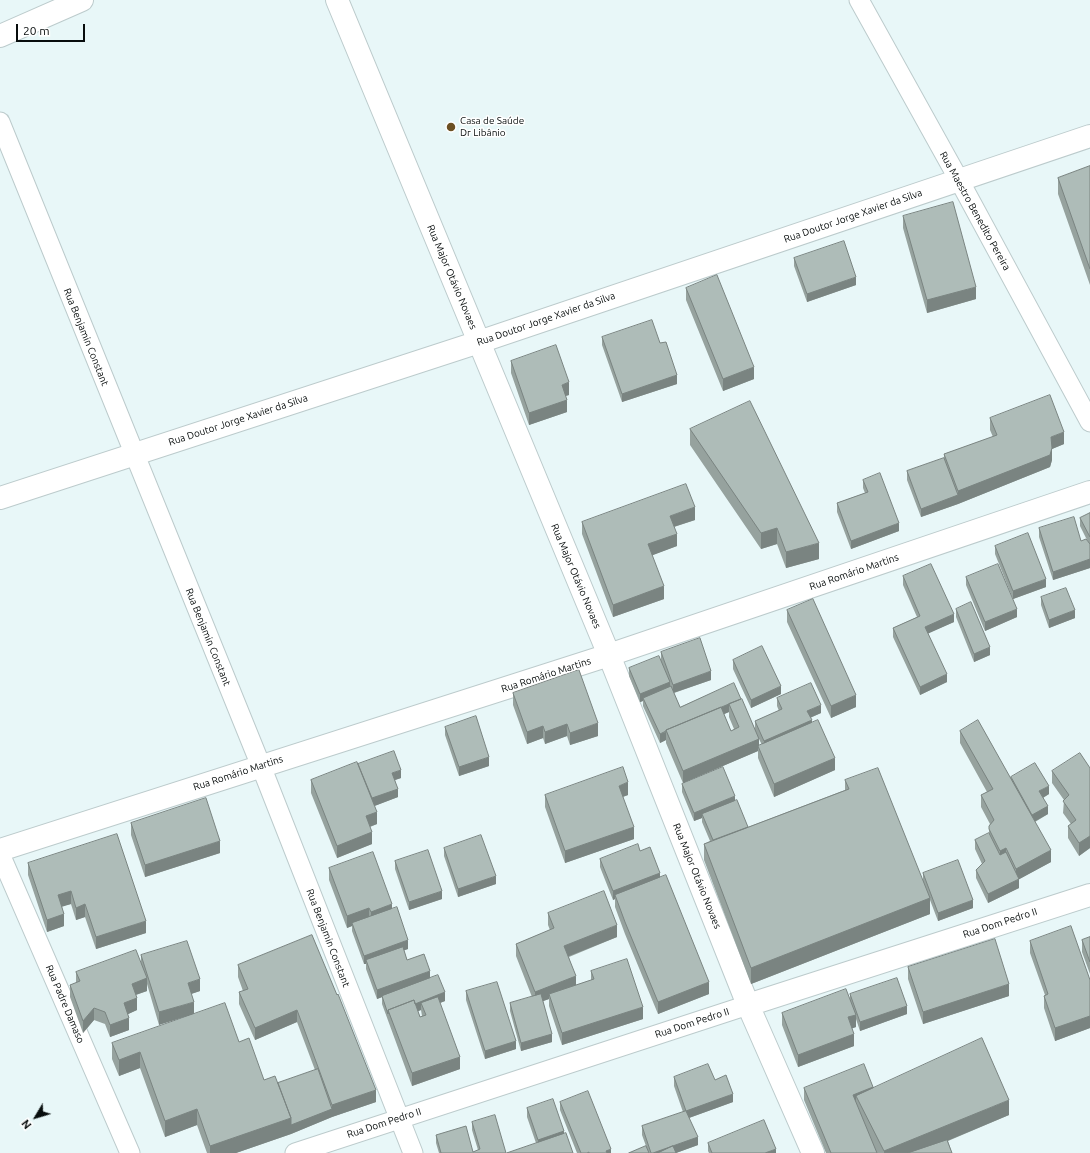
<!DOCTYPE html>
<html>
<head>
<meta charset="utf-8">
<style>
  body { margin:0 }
  #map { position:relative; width:1090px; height:1153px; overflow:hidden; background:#e8f7f8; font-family:Ubuntu,sans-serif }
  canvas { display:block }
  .north { position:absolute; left:16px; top:1097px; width:40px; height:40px; -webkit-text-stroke:3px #fff; paint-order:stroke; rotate:232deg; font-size:11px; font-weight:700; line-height:16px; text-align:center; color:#080d0d }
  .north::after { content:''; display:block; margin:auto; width:14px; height:18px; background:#080d0d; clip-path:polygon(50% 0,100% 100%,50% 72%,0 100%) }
  .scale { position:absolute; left:16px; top:24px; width:69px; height:18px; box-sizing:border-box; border:2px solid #080d0d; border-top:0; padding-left:5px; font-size:12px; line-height:14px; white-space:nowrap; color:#080d0d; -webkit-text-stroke:3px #fff; paint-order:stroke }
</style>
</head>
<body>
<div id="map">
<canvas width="1090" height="1153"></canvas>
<div class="north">N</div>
<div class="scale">20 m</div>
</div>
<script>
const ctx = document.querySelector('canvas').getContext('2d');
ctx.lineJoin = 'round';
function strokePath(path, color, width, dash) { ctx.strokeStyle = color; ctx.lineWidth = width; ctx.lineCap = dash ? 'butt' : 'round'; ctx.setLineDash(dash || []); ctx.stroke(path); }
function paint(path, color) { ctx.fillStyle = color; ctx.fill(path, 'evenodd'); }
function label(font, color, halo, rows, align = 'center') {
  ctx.font = font + ' Ubuntu,sans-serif'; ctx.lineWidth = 3; ctx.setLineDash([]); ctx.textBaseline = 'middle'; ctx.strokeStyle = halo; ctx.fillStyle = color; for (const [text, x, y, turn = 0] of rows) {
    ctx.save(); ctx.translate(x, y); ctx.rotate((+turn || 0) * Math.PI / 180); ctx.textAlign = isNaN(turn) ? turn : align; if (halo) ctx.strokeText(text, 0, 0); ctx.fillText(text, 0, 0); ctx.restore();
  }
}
const street = new Path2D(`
  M859,0L959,180L1090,422
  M0,122L261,766L413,1153
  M0,854L130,1153
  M295,1153L748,1005`);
const secondary = new Path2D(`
  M337,0L609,655L748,1005L813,1153
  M0,36L82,0
  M0,498L479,342L1090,136
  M0,850L609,655L1090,492
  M748,1005L1090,895`);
strokePath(street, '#bccbcc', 21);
strokePath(secondary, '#bccbcc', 24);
strokePath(street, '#fff', 19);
strokePath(secondary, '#fff', 22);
paint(new Path2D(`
  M1090,166V285L1058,194V178Z
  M903,216L976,299L927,313L903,228Z
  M794,258L856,285L807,302L794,266Z
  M686,288L754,379L723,391L686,300Z
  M602,337L660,343L677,384L622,402L602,345Z
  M511,361L569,395L565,396L567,412L529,425L511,373Z
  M990,418L1064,444L1052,449V460L1050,467L958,504L921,517L907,480V471L944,458V454L993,437L990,430Z
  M690,429L819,559L786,568L777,544L761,549L690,445Z
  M863,480L899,531L851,549L837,512V503L865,493L863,488Z
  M1090,513V568L1053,580L1039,537V528L1081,541L1088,542L1080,526V518Z
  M695,520L674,527L677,546L652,555L664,599L613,617L582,534V522Z
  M995,546L1046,587L1013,599L995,554Z
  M903,576L954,622L928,633L947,682L920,695L893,637V628L917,617L903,585Z
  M966,577L1017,617L985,631L966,585Z
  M1041,597L1075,618L1049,628L1041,605Z
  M956,609L990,655L974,662L956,617Z
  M787,610L856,707L831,718L787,622Z
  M661,652L711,680L674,693L680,707L741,700L755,729V721L779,711L777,706V698L821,713L810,718L812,723L835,770L774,797L758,758V751L683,783L666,743V740L660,743L643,706V701L640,702L629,676V668L661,660ZM729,712V717L734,729L731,731L724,714ZM759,739L762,745L759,746Z
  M733,660L781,694L751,708L733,669Z
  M513,693L598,736L570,745L567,736L545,744L543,738L527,744L513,705Z
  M445,727L489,766L459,776L445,735Z
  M960,731L1011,778L1049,794L1043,798L1048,814L1035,822L1051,862L1019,879V888L988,903L976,878V870L982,864L975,849V840L989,834V826L990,824L981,807V795L987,792L960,743Z
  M358,766L401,778L395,780L398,797L374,806L377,824L370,827L372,844L337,858L311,793V780Z
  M1090,768V848L1079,856L1068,838V826L1071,824L1063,813L1064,800L1052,783V771Z
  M845,780L923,880V873L973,908L938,921L930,900V914L751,984L704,860V844L710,841L702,822V818L694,821L682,792V784L735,801L748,827L845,790Z
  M545,795H628L623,797L634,839L565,863L545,807Z
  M131,823L220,853L145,877L131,835Z
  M444,848L496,884L458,897L444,856Z
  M640,851L660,877L709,994L658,1014L625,934L615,907V899L613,900L600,867V859Z
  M395,861L442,899L409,910L395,869Z
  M28,863L146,933L96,949L85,917L76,920L71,904L62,906L64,926L47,932L28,875Z
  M329,868L392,909L408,949L404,950L407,960L430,978L445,1001L440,1003L460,1069L412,1086L382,1004V997L377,999L366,969V964H364L352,931V926L347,928L329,880ZM421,1010L422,1016L420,1017L418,1011Z
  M548,913L617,937L569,957L576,985L591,980V971L643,1019L562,1045L549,1006V999L543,1001L552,1042L521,1051L510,1011V1003L532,997L516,956V944L550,930L548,925Z
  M312,935L376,1102L332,1117L291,1134L236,1153H207L197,1125L165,1137L140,1068L119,1076L112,1059V1043L239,1042L264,1080L278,1083L315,1070L297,1022L255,1040L239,1004V992L243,991L238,977V965Z
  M1090,937V974L1082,952V940Z
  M1030,941L1090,980V1028L1055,1041L1044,1008V996L1045,995L1030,953Z
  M141,955L200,991L191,994L159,1025L147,984V991L136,995L137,1010L128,1014L129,1030L110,1037L105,1024L94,1020L83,1033L70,997V985L76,983V972L141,965Z
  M908,967L1009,996L923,1024L908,979Z
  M466,991L516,1049L485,1059L466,1000Z
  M850,994L907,1014L860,1031L856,1019V1027L852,1028L854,1046L798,1067L782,1025V1013L850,999Z
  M674,1077L715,1080L733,1102L689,1118L698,1145L676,1153H629L646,1146L642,1135V1126L683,1112L674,1086Z
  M804,1088H873L1009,1115L948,1141L952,1153H826L804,1100Z
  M560,1102L611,1153H577L560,1110Z
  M527,1108L564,1134L536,1143L527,1117Z
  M472,1122L506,1153H439L436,1143V1135L473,1152L478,1150L472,1130Z
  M708,1143L776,1153H709L708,1151Z`), '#96a29e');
paint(new Path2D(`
  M856,277V285L807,302V294Z
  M976,287V299L927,313V300Z
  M754,367V379L723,391V379Z
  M677,375V384L622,402V394Z
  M569,382V395L562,397V385Z
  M567,400V412L529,425V413Z
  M1064,432V444L1052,449V460L1050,467L958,504L921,517V509L958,495V491L1051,437Z
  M695,507V520L670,528V516Z
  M899,523V531L851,549V541Z
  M777,528V544L761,549V533Z
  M677,534V546L648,557V544Z
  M819,543V559L786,568V552Z
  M1090,559V568L1053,580V572Z
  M1046,579V587L1013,599V591Z
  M664,586V599L613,617V605Z
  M1017,609V617L985,631V622Z
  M1075,610V618L1049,628V620Z
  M954,614V622L925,635V627Z
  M990,647V655L974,662V654Z
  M711,671V680L673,693V685Z
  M947,674V682L920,695V687Z
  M670,682V691L643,698V701L640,702V694Z
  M781,686V694L751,708V700Z
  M856,695V707L831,718V706Z
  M741,699V707L729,704V712L669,738L666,731Z
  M821,705V713L807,719V711Z
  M812,720V729L764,749V741Z
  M598,723V736L570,745V733Z
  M567,724V736L545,744V732Z
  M543,726V738L527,744V732Z
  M666,732V740L660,743V734Z
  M759,739V749L758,746V751L683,783V771Z
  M489,757V766L459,776V767Z
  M835,758V770L774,797V784Z
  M401,770V778L392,781V773Z
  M628,782V795L619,798V786Z
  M1049,786V794L1039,800V791Z
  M398,789V797L372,807V798Z
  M735,796V805L702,814V818L694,821V813Z
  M1048,806V814L1032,823V815Z
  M377,812V824L366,828V816Z
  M634,827V839L565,863V851Z
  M372,832V844L337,858V846Z
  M1090,836V848L1079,856V843Z
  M220,841V853L145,877V865Z
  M1006,848V860L1000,863V851Z
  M1051,850V862L1016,881V869Z
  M660,873V882L615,895V899L613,900V891Z
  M496,876V884L458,897V889Z
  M1019,879V888L988,903V894Z
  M71,891V904L58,908V895Z
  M442,891V899L409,910V902Z
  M930,898V914L751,984V968Z
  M973,900V908L938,921V913Z
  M85,904V917L76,920V908Z
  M392,904V916L371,924V912Z
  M369,908V920L352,923V926L347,928V916Z
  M64,914V926L47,932V920Z
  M146,921V933L96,949V937Z
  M617,925V937L564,958V946Z
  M408,940V949L367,963L366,960V964H364V956Z
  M430,971V979L377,999V990Z
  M576,976V988L549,994V999L535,1004V992Z
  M147,978V991L132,996V984Z
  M200,979V991L188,995V983Z
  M709,982V994L658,1014V1002Z
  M1009,984V996L923,1024V1012Z
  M445,992V1001L424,1009L421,1003V1010L392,1021L389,1013Z
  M137,998V1010L124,1016V1003Z
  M194,1002V1014L159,1025V1012Z
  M907,1006V1014L860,1031V1022Z
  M643,1007V1019L562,1045V1033Z
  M94,1008V1020L83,1033V1021Z
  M297,1010V1022L255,1040V1028Z
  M856,1015V1027L848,1030V1017Z
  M1090,1016V1028L1055,1041V1028Z
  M129,1018V1030L110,1037V1025Z
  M552,1034V1042L521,1051V1043Z
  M854,1034V1046L798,1067V1055Z
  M516,1041V1049L485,1059V1051Z
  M140,1052V1068L119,1076V1060Z
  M460,1057V1069L412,1086V1073Z
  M873,1087V1099L856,1096V1106L853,1095Z
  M376,1090V1102L332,1117L291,1134L236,1153H210V1146L291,1118L332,1109V1105Z
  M733,1094V1102L686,1119V1111Z
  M1009,1100V1115L918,1153H884V1151Z
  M197,1109V1125L165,1137V1121Z
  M564,1131V1139L538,1148V1140Z
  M698,1137V1145L676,1153H653Z
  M611,1149V1153H606V1151Z
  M776,1149V1153H765Z`), '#7a8481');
const building = new Path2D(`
  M1090,166V269L1058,178Z
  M953,202L976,287L927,300L903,216Z
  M844,241L856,277L807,294L794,258Z
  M717,275L754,367L723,379L686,288Z
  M652,320L660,343L666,342L677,375L622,394L602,337Z
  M556,345L569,382L562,385L567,400L529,413L511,361Z
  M1050,395L1064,432L1051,437L1052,448L1050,455L958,491L944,454L997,435L990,418Z
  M750,401L819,543L786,552L777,528L761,533L690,429Z
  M944,458L958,495L921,509L907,471Z
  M880,473L899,523L851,541L837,503L868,492L863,480Z
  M686,484L695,507L670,516L677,534L648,544L664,586L613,605L582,522Z
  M1090,513V537L1080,518Z
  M1074,517L1081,541L1086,539L1090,544V559L1053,572L1039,528Z
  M1028,533L1046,579L1013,591L995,546Z
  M931,564L954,614L925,627L947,674L920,687L893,628L920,616L903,576Z
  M998,564L1017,609L985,622L966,577Z
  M1066,588L1075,610L1049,620L1041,597Z
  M813,599L856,695L831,706L787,610Z
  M971,602L990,647L974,654L956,609Z
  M700,638L711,671L673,685L661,652Z
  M762,646L781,686L751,700L733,660Z
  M659,656L670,682L640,694L629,668Z
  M579,670L598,723L570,733L567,724L545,732L543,726L527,732L513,693Z
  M734,683L741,699L666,730V731L660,734L643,698L671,686L680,707Z
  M811,683L821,705L807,711L812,720L764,741L755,721L782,709L777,698Z
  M742,699L759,739L683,771L666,730L721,707L731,731L739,727L729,704Z
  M476,716L489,757L459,767L445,727Z
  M818,720L835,758L774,784L758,746Z
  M978,720L1051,850L1016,869L1006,848L1000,851L989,829V826L994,820L981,795L993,789L960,731Z
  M394,751L401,770L392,773L398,789L372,798L358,764Z
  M1080,753L1090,768V836L1079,843L1068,826L1076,820L1063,801L1069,795L1052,771Z
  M357,762L377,812L366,816L372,832L337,846L311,780Z
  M1035,763L1049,786L1039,791L1048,806L1032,815L1011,777Z
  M623,767L628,782L619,786L634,827L565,851L545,795Z
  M723,767L735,796L694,813L682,784Z
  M878,768L930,898L751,968L704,844L849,789L845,780Z
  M206,798L220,841L145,865L131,823Z
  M737,800L748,827L713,840L702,814Z
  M989,833L1000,855L1006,852L1019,879L988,894L976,870L985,861L975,840Z
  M117,834L146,921L96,937L85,904L76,908L71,891L58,895L64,914L47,920L28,863Z
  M481,835L496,876L458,889L444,848Z
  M638,844L640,851L650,847L660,873L613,891L600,859Z
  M428,850L442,891L409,902L395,861Z
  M373,852L392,904L371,912L369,908L347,916L329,868Z
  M958,860L973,900L938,913L923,873Z
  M666,875L709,982L658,1002L625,922L615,895Z
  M604,891L617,925L564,946L576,976L535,992L516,944L554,928L548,913Z
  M397,907L408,940L364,956L352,923Z
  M1071,926L1090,980V1016L1055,1028L1044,996L1048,994L1030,941Z
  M312,935L337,995L338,994L376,1090L332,1105L297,1010L255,1028L239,992L248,989L238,965Z
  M1090,937V962L1082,940Z
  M995,939L1009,984L923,1012L908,967Z
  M187,941L200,979L188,983L194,1002L159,1012L141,955Z
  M403,947L407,960L424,954L430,971L377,990L366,960Z
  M136,950L147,978L132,984L137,998L124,1003L129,1018L110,1025L105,1012L94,1008L83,1021L70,985L80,981L76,972Z
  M627,959L643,1007L562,1033L549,994L594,979L591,971Z
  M438,975L445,992L415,1004L414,1000L388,1010V1014L382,996Z
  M897,978L907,1006L860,1022L850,994Z
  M497,982L516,1041L485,1051L466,991Z
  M846,989L856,1015L848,1017L854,1034L798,1055L782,1013Z
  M541,994L552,1034L521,1043L510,1003Z
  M438,997L460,1057L412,1073L388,1010L414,1000L420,1017L426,1015L421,1003Z
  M225,1003L239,1042L249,1038L264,1080L275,1076L291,1118L210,1146L197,1109L165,1121L140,1052L119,1060L112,1043Z
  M982,1038L1009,1100L884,1151L856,1096Z
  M708,1064L715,1080L726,1075L733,1094L686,1111L674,1077Z
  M864,1064L873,1087L853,1095L877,1153H831L804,1088Z
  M318,1069L332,1109L291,1125V1118L278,1083Z
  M588,1091L611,1149L606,1151L607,1153H589V1152L587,1153H581L560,1102Z
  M553,1099L564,1131L538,1140L527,1108Z
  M686,1111L698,1137L653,1153H651L642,1126Z
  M495,1115L506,1153H441L436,1135L466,1126L473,1152L480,1149L472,1122Z
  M764,1120L776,1149L765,1153H712L708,1143Z
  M566,1133L573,1153H507Z
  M947,1140L952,1153H908Z
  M646,1146L649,1153H629Z
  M673,1146L676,1153H658Z`);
paint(building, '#aebcb8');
strokePath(building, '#7a8481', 1);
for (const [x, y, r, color] of [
  [451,127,5,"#6c5023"]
]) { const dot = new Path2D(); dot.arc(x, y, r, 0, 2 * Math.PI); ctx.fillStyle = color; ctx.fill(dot); strokePath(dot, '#fff', 1.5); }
label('10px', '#080d0d', '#fff', [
  ["Casa de Saúde",460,121],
  ["Dr Libânio",460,133]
], 'left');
label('10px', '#080d0d', '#fff', [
  ["Rua Maestro Benedito Pereira",975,211,61],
  ["Rua Doutor Jorge Xavier da Silva",853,216,-19],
  ["Rua Major Otávio Novaes",452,277,67],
  ["Rua Doutor Jorge Xavier da Silva",546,319,-19],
  ["Rua Benjamin Constant",86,337,68],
  ["Rua Doutor Jorge Xavier da Silva",238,420,-18],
  ["Rua Romário Martins",854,572,-19],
  ["Rua Major Otávio Novaes",576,576,67],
  ["Rua Benjamin Constant",208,637,68],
  ["Rua Romário Martins",546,675,-18],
  ["Rua Romário Martins",238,773,-18],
  ["Rua Major Otávio Novaes",697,876,68],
  ["Rua Dom Pedro II",1000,923,-18],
  ["Rua Benjamin Constant",328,938,69],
  ["Rua Padre Damaso",65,1004,67],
  ["Rua Dom Pedro II",692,1023,-18],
  ["Rua Dom Pedro II",384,1123,-18]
]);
</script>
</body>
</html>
